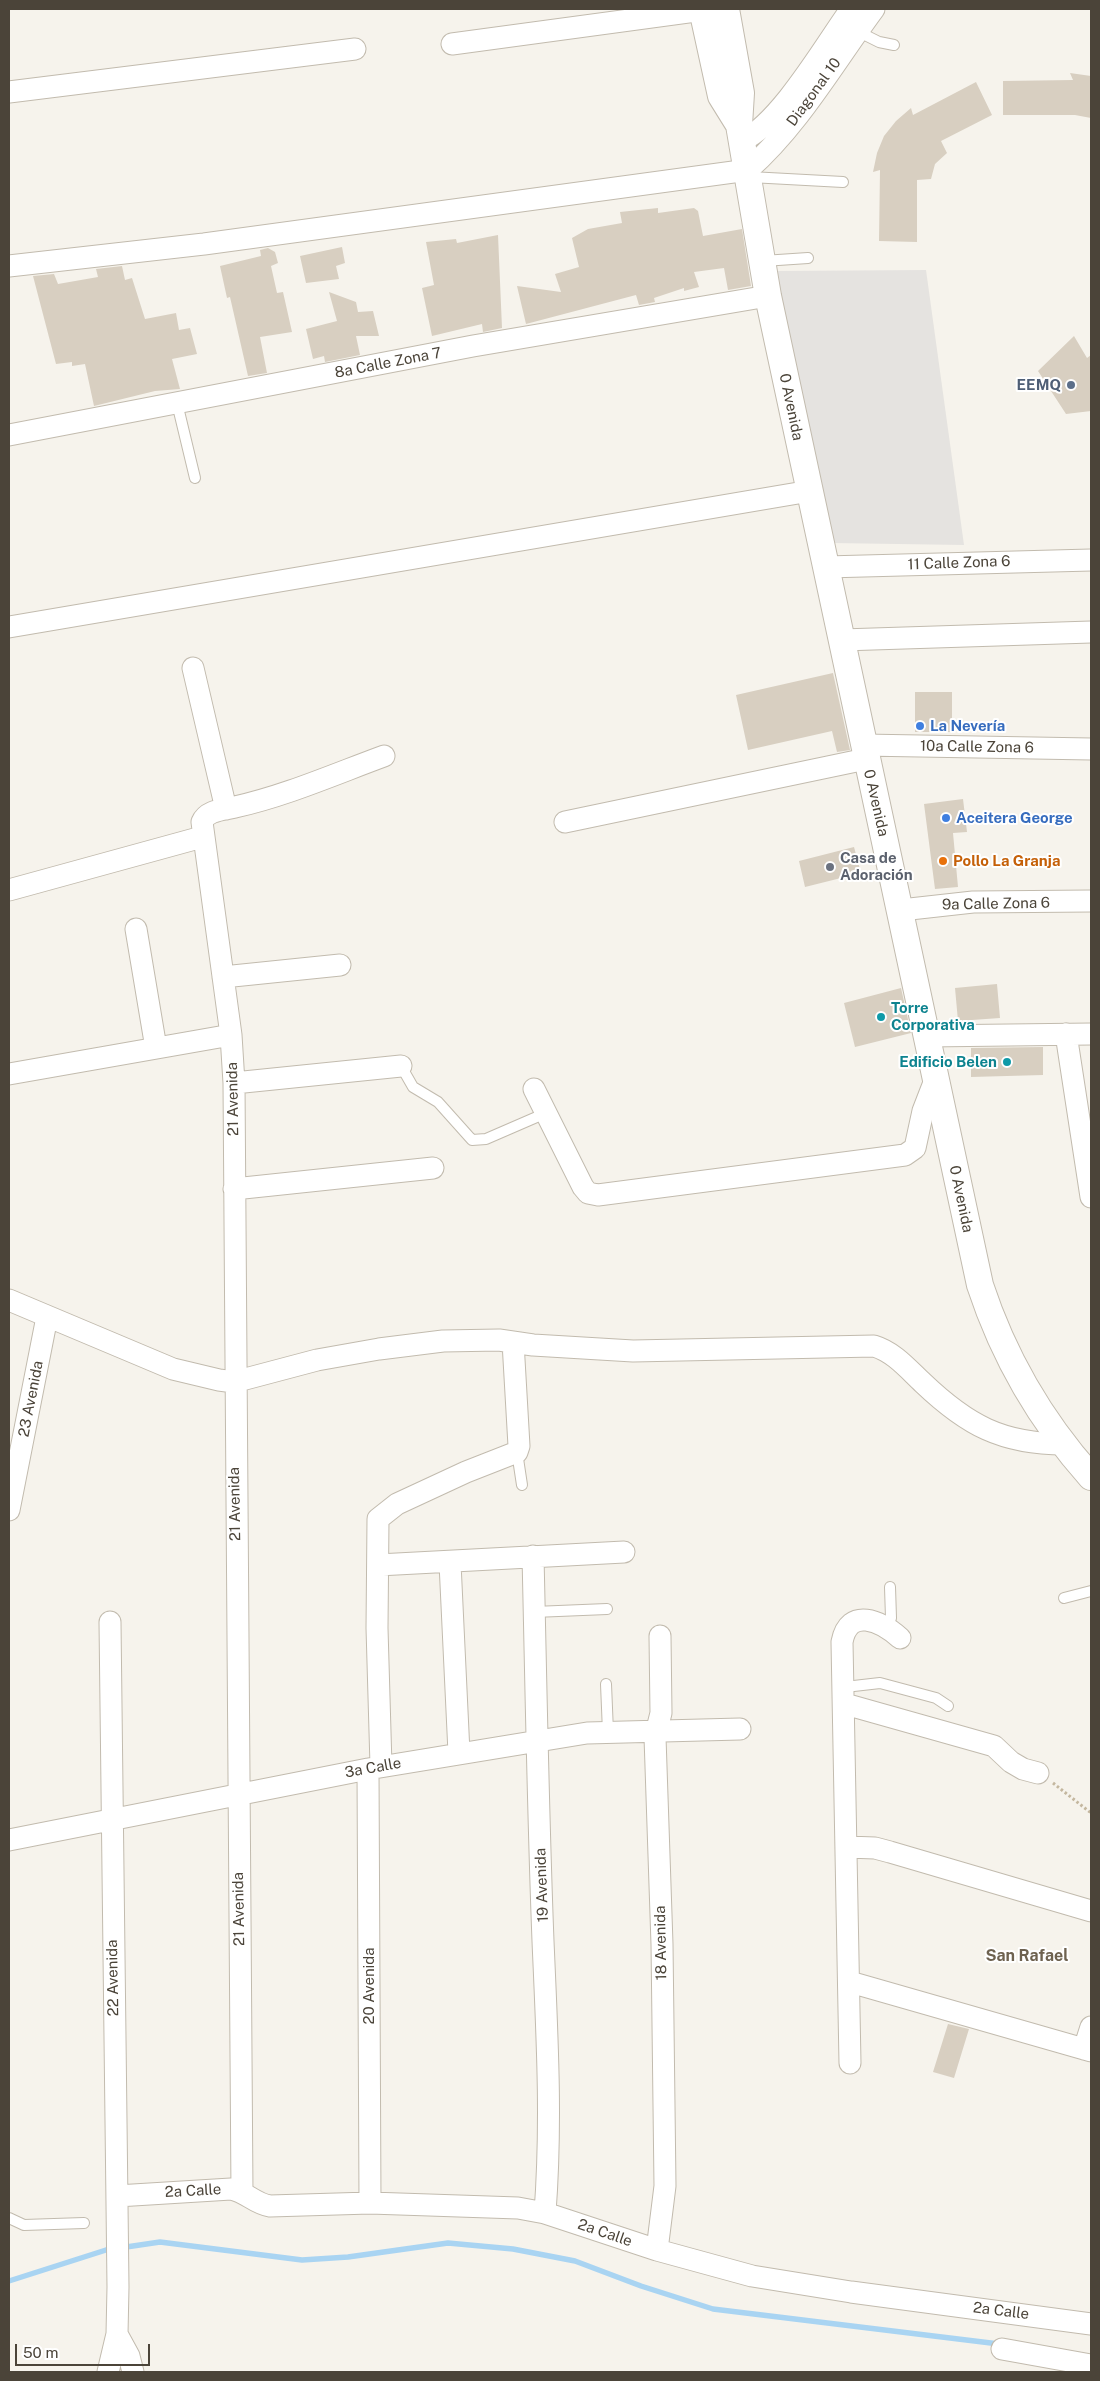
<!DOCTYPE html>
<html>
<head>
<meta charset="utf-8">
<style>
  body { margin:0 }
  #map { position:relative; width:1100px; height:2381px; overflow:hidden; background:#f6f3ec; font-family:"Public Sans",sans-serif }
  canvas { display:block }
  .frame { position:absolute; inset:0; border:10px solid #4b4439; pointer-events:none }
  .scale { position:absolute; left:15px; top:2344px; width:135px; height:22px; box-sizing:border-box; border:2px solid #4b4439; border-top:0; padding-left:6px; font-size:15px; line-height:18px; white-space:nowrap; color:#4b4439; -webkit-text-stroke:4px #fff; paint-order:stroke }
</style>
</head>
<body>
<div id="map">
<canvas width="1100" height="2381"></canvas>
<div class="frame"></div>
<div class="scale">50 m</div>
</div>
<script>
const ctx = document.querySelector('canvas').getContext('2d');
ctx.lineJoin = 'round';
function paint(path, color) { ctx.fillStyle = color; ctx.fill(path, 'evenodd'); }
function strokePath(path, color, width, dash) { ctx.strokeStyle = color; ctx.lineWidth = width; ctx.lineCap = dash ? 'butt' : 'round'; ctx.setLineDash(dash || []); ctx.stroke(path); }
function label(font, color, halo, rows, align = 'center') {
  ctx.font = font + ' "Public Sans",sans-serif'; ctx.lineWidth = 4; ctx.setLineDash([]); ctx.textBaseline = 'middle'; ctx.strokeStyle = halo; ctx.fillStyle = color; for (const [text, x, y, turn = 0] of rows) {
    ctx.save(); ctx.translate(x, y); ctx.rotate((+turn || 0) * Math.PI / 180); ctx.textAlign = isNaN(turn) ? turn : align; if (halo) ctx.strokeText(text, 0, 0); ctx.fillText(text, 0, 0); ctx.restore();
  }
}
paint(new Path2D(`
  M926,270L964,545L831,543L776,271Z`), '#e5e3e0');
strokePath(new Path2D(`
  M9,2281L106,2250L160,2242L302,2260L348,2257L448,2243L513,2249L575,2261L641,2286L713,2309L999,2344`), '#a9d4f2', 5.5);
paint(new Path2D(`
  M1070,73L1091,76V118L1075,115H1003V81L1073,80Z
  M976,82L992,115L941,141L947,153L935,164L931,179L917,180V242L879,241L880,170L873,172L877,153L884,136L896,121L911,108L913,115Z
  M658,208V213L694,208L698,211L703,236L742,229L751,286L728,290L724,268L694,272L699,287L684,291V288L654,298L655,302L639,305L636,295L526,324L517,286L561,292L555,274L579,267L572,238L588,229L622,223L620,212Z
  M498,235L502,328L483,332L482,324L432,336L422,288L434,285L426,242L456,239L457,243Z
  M342,247L345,263L336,266L339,279L306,283L300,256Z
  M268,248L275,252L278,263L271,266L277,293L283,292L292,332L260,337L267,373L248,376L230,297L227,298L220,266L261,256L260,250Z
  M122,266L125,280L132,278L145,319L176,313L179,330L190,328L197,354L172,359L180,389L155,391L94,406L85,364L72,366V362L56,364L33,276L54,274L58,284L98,277L96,269Z
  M329,292L356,302L358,312L373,311L379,336H356L360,355L325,362L324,356L313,359L306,329L337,321Z
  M1074,336L1087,358L1091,355V411L1066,414L1038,371Z
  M833,673L850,750L837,752L832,731L748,750L736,695Z
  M915,692H952V732H915Z
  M963,799L967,832L953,833L958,887L935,889L924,804Z
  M854,847L861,873L805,887L799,861Z
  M997,984L1000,1018L958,1021L955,988Z
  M901,988L911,1033L855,1047L844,1003Z
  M1043,1047V1075L971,1077V1048Z
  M948,2024L969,2029L954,2078L933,2072Z`), '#d8cfc1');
const service = new Path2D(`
  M857,31L879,42L894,45
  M750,177L843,182
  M763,261L808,258
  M177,403L195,478
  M401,1066L413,1087L438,1102L472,1140L486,1139L546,1113
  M517,1452L522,1485
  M1064,1598L1091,1591
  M534,1612L607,1609
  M884,1625L889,1624L891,1618L890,1587
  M606,1684L608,1732
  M845,1687L880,1683L936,1698L948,1706
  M9,2218L24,2225L84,2223`);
const minor = new Path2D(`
  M452,44L703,10
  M9,92L355,49
  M742,141C781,122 825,45 851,9
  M9,266L204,244L748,170C799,125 834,63 874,9
  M9,435L473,346L768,296
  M826,567L1091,560
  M9,627L810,491
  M842,640L1091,632
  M193,668L226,809
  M863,745L1091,749
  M565,822L866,759
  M9,890L202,837
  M901,910L973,902L1091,901
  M136,929L156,1048
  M223,977L340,965
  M1066,1034L1091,1197
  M927,1036L1091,1034
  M9,1074L231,1035
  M234,1083L401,1066
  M534,1089L583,1187L588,1193L598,1195L905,1155L915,1148L923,1111L935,1080
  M234,1189L433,1168
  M9,1300L173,1369L219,1380L234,1382L317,1360L379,1349L443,1341L499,1340L533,1345L633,1351L874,1346C894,1352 908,1369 923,1383C967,1425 1002,1444 1064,1444
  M9,1510L47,1317
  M533,1556C536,1685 538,1813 543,1941C547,2034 552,2120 545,2213
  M450,1563L459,1753
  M378,1565L624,1552
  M845,1704L994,1746L1011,1762L1023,1769L1038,1773
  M381,1766L377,1628L378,1519L397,1504L466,1472L517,1452L519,1446L513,1342
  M368,1769L370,2203
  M9,1840L368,1769L587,1733L740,1729
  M847,1847L875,1848L890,1852L1091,1911
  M850,1982L1091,2051
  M1084,2049L1091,2027
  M850,2063L842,1642C849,1606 881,1621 900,1638
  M242,2192L234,1083L231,1035L202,822C207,810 223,810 235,807C285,796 335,774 384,756
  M117,2196L231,2189C245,2191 255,2204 270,2206L370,2203L518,2208L545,2213L657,2250L752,2276L851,2292L1091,2324
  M657,2250L665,2186L662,1944L655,1737L661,1713L660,1636
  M117,2334L129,2356L133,2372
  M1002,2349L1091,2365
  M108,2372L117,2334L118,2287L110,1622`);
const tertiary = new Path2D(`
  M702,9L721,96L739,125
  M726,9L741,93L739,125L768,296L980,1285C1004,1358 1040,1420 1091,1477`);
strokePath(service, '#c2bbae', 12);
strokePath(minor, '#c2bbae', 23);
strokePath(tertiary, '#c2bbae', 28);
strokePath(new Path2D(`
  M1053,1783L1091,1813`), '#c4b79f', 3, [2.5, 2.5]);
strokePath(service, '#fff', 10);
strokePath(minor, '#fff', 21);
strokePath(tertiary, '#fff', 26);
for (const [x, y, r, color] of [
  [1071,385,5,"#5c6f8a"],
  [920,726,5,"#3f7fe0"],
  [946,818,5,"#3f7fe0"],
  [943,861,5,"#e8710a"],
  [830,867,5,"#6b7280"],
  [881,1017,5,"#0f9aa8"],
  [1007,1062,5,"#0f9aa8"]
]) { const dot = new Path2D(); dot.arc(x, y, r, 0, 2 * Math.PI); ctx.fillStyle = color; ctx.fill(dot); strokePath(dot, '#fff', 2); }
label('15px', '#4b4439', '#fff', [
  ["Diagonal 10",814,92,-54],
  ["8a Calle Zona 7",388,363,-11],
  ["0 Avenida",791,407,78],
  ["11 Calle Zona 6",959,563,-2],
  ["10a Calle Zona 6",977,747,1],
  ["0 Avenida",876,803,77],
  ["9a Calle Zona 6",996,904,-1],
  ["21 Avenida",233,1099,-91],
  ["0 Avenida",961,1199,78],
  ["23 Avenida",31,1399,-79],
  ["21 Avenida",235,1504,-91],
  ["3a Calle",373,1768,-10],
  ["19 Avenida",542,1885,-92],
  ["21 Avenida",239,1909,-91],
  ["18 Avenida",661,1943,-91],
  ["22 Avenida",113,1978,-91],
  ["20 Avenida",369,1986,-90],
  ["2a Calle",193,2191,-3],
  ["2a Calle",605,2233,19],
  ["2a Calle",1001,2311,7]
]);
label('bold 15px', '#4e5e75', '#fff', [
  ["EEMQ",1061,385]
], 'right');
label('bold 15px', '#366cbe', '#fff', [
  ["La Nevería",930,726],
  ["Aceitera George",956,818]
], 'left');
label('bold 15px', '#5b616d', '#fff', [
  ["Casa de",840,858],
  ["Adoración",840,875]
], 'left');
label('bold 15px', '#c56008', '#fff', [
  ["Pollo La Granja",953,861]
], 'left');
label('bold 15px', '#0d838f', '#fff', [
  ["Torre",891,1008],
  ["Corporativa",891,1025],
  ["Edificio Belen",997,1062,"right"]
], 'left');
label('bold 16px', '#6e6250', '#fff', [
  ["San Rafael",1027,1956]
]);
</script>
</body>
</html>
